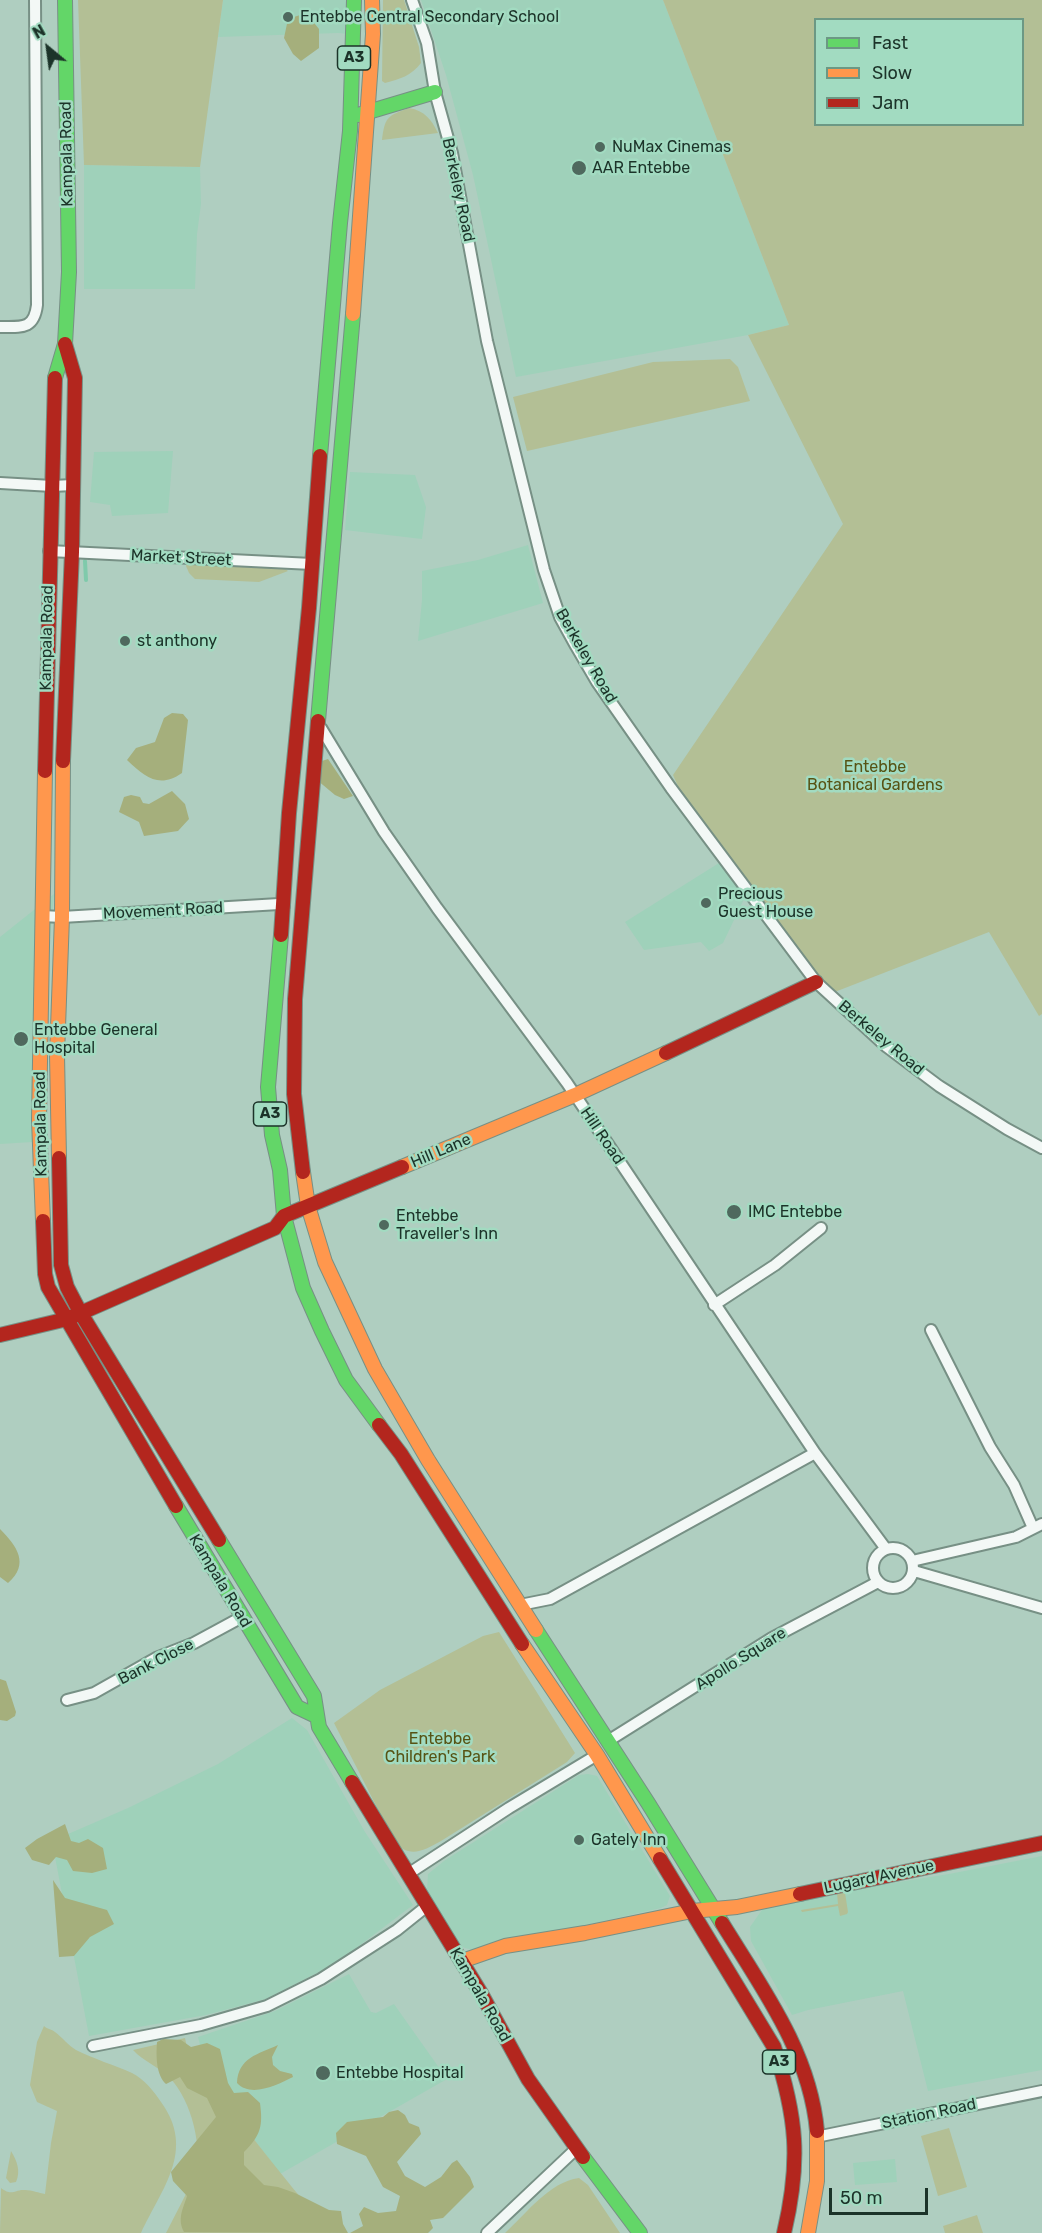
<!DOCTYPE html>
<html>
<head>
<meta charset="utf-8">
<style>
  body { margin:0 }
  #map { position:relative; width:1042px; height:2233px; overflow:hidden; background:#afcec0; font-family:Rubik,sans-serif }
  canvas { display:block }
  .legend { position:absolute; left:814px; top:18px; width:210px; height:108px; box-sizing:border-box; background:#a2dbc1; border:2px solid #6c9884; margin:0; padding:8px 10px; list-style:none; font-size:18px; color:#1c3329 }
  .legend li { display:flex; align-items:center; gap:12px; height:30px }
  .legend b { width:30px; border:2px solid #6c9884 }
  .north { position:absolute; left:18px; top:18px; width:60px; height:60px; -webkit-text-stroke:4px #a2dbc1; paint-order:stroke; rotate:331deg; font-size:16px; font-weight:700; line-height:24px; text-align:center; color:#1c3329 }
  .north::after { content:''; display:block; margin:auto; width:21px; height:27px; background:#1c3329; clip-path:polygon(50% 0,100% 100%,50% 72%,0 100%) }
  .scale { position:absolute; left:829px; top:2188px; width:99px; height:27px; box-sizing:border-box; border:3px solid #1c3329; border-top:0; padding-left:8px; font-size:18px; line-height:21px; white-space:nowrap; color:#1c3329; -webkit-text-stroke:4px #a2dbc1; paint-order:stroke }
</style>
</head>
<body>
<div id="map">
<canvas width="1042" height="2233"></canvas>
<ul class="legend">
<li><b style="height:8px;background:#63d668"></b>Fast</li>
<li><b style="height:8px;background:#ff974d"></b>Slow</li>
<li><b style="height:8px;background:#b3261e"></b>Jam</li>
</ul>
<div class="north">N</div>
<div class="scale">50 m</div>
</div>
<script>
const ctx = document.querySelector('canvas').getContext('2d');
ctx.lineJoin = 'round';
function paint(path, color) { ctx.fillStyle = color; ctx.fill(path, 'evenodd'); }
function strokePath(path, color, width, dash) { ctx.strokeStyle = color; ctx.lineWidth = width; ctx.lineCap = dash ? 'butt' : 'round'; ctx.setLineDash(dash || []); ctx.stroke(path); }
function label(font, color, halo, rows, align = 'center') {
  ctx.font = font + ' Rubik,sans-serif'; ctx.lineWidth = 5; ctx.setLineDash([]); ctx.textBaseline = 'middle'; ctx.strokeStyle = halo; ctx.fillStyle = color; for (const [text, x, y, turn = 0] of rows) {
    ctx.save(); ctx.translate(x, y); ctx.rotate((+turn || 0) * Math.PI / 180); ctx.textAlign = isNaN(turn) ? turn : align; if (halo) ctx.strokeText(text, 0, 0); ctx.fillText(text, 0, 0); ctx.restore();
  }
}
paint(new Path2D(`
  M223,0H354L358,35L338,33L218,37Z
  M421,0H663L789,325L748,335L516,377L473,175L446,75Z
  M84,165L200,167L201,204L197,234L195,289H84Z
  M173,451L168,513L112,516L110,505L90,502L94,452Z
  M350,472L415,475L426,507L422,539L345,530Z
  M528,545L543,603L418,641L422,600V571L478,560Z
  M719,863L745,897L723,943L709,951L701,942L644,950L625,922Z
  M54,894L32,1142L0,1144V937Z
  M292,1718L307,1730L365,1832L413,1905L351,1952L319,1972L266,1999L206,2015L89,2036L52,1841L128,1808L218,1764Z
  M588,1774L597,1776L670,1896L667,1905L661,1908L474,1950L465,1948L458,1944L427,1891L428,1874L444,1861L579,1775Z
  M1042,1856V2070L928,2091L903,1991L808,2010L792,2015L751,1941L750,1927L764,1907L855,1889L949,1874Z
  M349,1974L371,2012L376,2013L394,2004L447,2079L280,2174L243,2125L201,2049L198,2037L275,2011Z
  M895,2159L897,2182L855,2185L853,2163Z`), '#9fd1ba');
paint(new Path2D(`
  M78,0H223L200,167L84,165Z
  M383,0H404L419,47L421,63C411,76 400,79 385,83L382,81Z
  M663,0H1042V1014L1039,1016L989,932L827,995L680,791L673,775L843,524L748,335L789,325ZM816,20H1022V124H816Z
  M409,108C425,111 431,119 438,133L382,140C385,117 387,116 409,108Z
  M730,359L738,367L750,401L527,451L513,397L653,362Z
  M187,563L282,566L288,571L259,582L195,579L189,573L186,566Z
  M499,1632L575,1753L567,1762L441,1841C423,1851 408,1860 393,1839L334,1723L380,1690L483,1636Z
  M837,1893H845L848,1912L847,1914L840,1916L838,1906L802,1912L801,1910L838,1904Z
  M44,2026C48,2030 50,2028 55,2032C63,2038 68,2045 76,2050C94,2059 114,2065 132,2073C144,2079 153,2090 161,2102C196,2150 162,2188 141,2233H0L1,2188C13,2197 14,2189 25,2190C32,2190 39,2193 45,2194L51,2143L57,2111L37,2102L30,2085L37,2042Z
  M185,2038L188,2052C234,2114 280,2175 331,2233H166C175,2215 185,2197 193,2179C205,2150 191,2100 170,2078C159,2067 143,2061 133,2050Z
  M949,2128L967,2187L938,2196L921,2136Z
  M11,2151C17,2161 21,2171 16,2182L10,2183L6,2178Z
  M579,2178L588,2185L620,2233H505C526,2214 549,2182 579,2178Z
  M977,2215L983,2233H945L943,2226Z`), '#b3bf95');
paint(new Path2D(`
  M306,13L319,29V48L301,61L293,54L284,38L288,19Z
  M172,713L183,714L188,720L182,773C159,789 145,777 127,760L136,748L155,742L164,718Z
  M328,759L353,796L344,799L335,795L317,780L319,762Z
  M172,791L185,804L189,819L178,831L144,836L139,822L119,812L124,797L131,795L140,797L143,803L149,804Z
  M0,1529C17,1546 30,1564 8,1583L0,1577Z
  M0,1679L6,1681L16,1712L15,1716L7,1721L0,1720Z
  M65,1824L71,1841L79,1843L88,1839L103,1848L107,1869L92,1873L73,1871L67,1860L56,1857L49,1865L32,1860L25,1848L37,1839Z
  M53,1880L65,1898L107,1910L114,1924L90,1937L74,1956L59,1957Z
  M163,2039L181,2040L191,2047L207,2043L220,2049L228,2083L234,2093L248,2092L260,2103C263,2126 261,2135 244,2152V2165L264,2185L278,2187L295,2193L329,2210L341,2211L343,2224L348,2233L184,2232C177,2219 183,2209 187,2196L173,2181L171,2172L216,2117L207,2098L187,2088L180,2077L166,2084C156,2075 156,2056 157,2042Z
  M278,2045L272,2057L273,2065L280,2071L292,2074L293,2077C277,2085 251,2098 237,2083C238,2058 258,2054 278,2045Z
  M398,2110L405,2115L409,2123L419,2127L421,2134L397,2162L405,2176L425,2187L441,2177L452,2163L457,2160L470,2177L474,2187L443,2218L430,2220L433,2228L428,2233H350L363,2226L359,2214L364,2207L378,2213L396,2211L400,2196L383,2187L366,2156L337,2144L336,2133L347,2122L383,2117L389,2112Z`), '#a5af7c');
strokePath(new Path2D(`
  M85,561L86,580`), '#7fcaab', 4);
const street = new Path2D(`
  M412,0L427,43L435,92L452,153L487,341L544,570L560,617L576,646L597,682L671,788L816,982L887,1047L939,1086L1007,1129L1042,1148
  M0,327C21,327 34,330 37,305L35,0
  M0,483L52,486L73,485
  M49,551L312,564
  M321,728L384,832L437,908L567,1083L815,1453L886,1549
  M42,916L62,917L279,904L284,906
  M714,1305L775,1265L821,1228
  M931,1330L990,1447L1014,1485L1033,1528
  M873 1568a20 20 0 1 1 40 0a20 20 0 1 1-40 0Z
  M912,1561L1016,1537L1042,1524
  M914,1571L1042,1608
  M520,1605L550,1599L815,1453
  M67,1700L94,1693L156,1658L194,1643L242,1617
  M608,1741L772,1638L878,1582
  M408,1874L509,1808L597,1755
  M93,2046L201,2025L267,2006L321,1979L397,1930L427,1906
  M816,2137L1042,2091
  M487,2233L576,2149`);
const fast = new Path2D(`
  M358,115L435,92
  M55,378L65,344L69,272L65,0
  M320,456L340,223L350,131L354,0
  M318,721L353,314
  M281,935L268,1087L272,1135L280,1170L284,1216L303,1288L322,1331L346,1380L379,1425
  M176,1506L297,1707L316,1716
  M219,1540L314,1696L319,1727L352,1782
  M536,1630L648,1803L722,1923
  M583,2157L640,2233`);
const slow = new Path2D(`
  M353,314L373,34L372,0
  M59,1158L57,1055L62,917L63,761
  M402,1167L575,1095L666,1053
  M303,1172L308,1206L325,1262L375,1369L428,1460L536,1630
  M43,1221L39,1120L45,771
  M522,1644L597,1755L660,1859
  M462,1961L505,1946L585,1933L692,1911L737,1907L800,1894
  M808,2233L817,2181V2131`);
const jam = new Path2D(`
  M63,761L72,552L75,378L65,344
  M45,771L55,378
  M281,935L289,813L309,608L320,456
  M666,1053L816,982
  M59,1158L61,1265L67,1287L80,1312L219,1540
  M303,1172L294,1094L295,999L318,721
  M43,1221L45,1274L48,1287L176,1506
  M0,1335L67,1319L275,1228L284,1216L402,1167
  M379,1425L401,1454L522,1644
  M352,1782L482,1995L528,2079L583,2157
  M660,1859L774,2047C797,2117 801,2161 784,2233
  M800,1894L1042,1843
  M722,1923C762,1988 810,2052 817,2131`);
strokePath(street, '#779085', 14);
strokePath(fast, '#779085', 16);
strokePath(slow, '#779085', 16);
strokePath(jam, '#779085', 16);
strokePath(street, '#f3f8f6', 10);
strokePath(fast, '#63d668', 14);
strokePath(slow, '#ff974d', 14);
strokePath(jam, '#b3261e', 14);
for (const [x, y, r, color] of [
  [288,17,6,"#4f695e"],
  [600,147,6,"#4f695e"],
  [579,168,8,"#4f695e"],
  [125,641,6,"#4f695e"],
  [706,903,6,"#4f695e"],
  [21,1039,8,"#4f695e"],
  [734,1212,8,"#4f695e"],
  [384,1225,6,"#4f695e"],
  [579,1840,6,"#4f695e"],
  [323,2073,8,"#4f695e"]
]) { const dot = new Path2D(); dot.arc(x, y, r, 0, 2 * Math.PI); ctx.fillStyle = color; ctx.fill(dot); strokePath(dot, '#a2dbc1', 2); }
for (const [x, y, w] of [
  [354,58,33],
  [270,1114,33],
  [779,2062,33]
]) { const box = new Path2D(); box.roundRect(x - w / 2, y - 12, w, 24, 4.5); ctx.fillStyle = '#a2dbc1'; ctx.fill(box); strokePath(box, '#1c3329', 1.5); }
label('bold 15px', '#1c3329', null, [
  ["A3",354,58],
  ["A3",270,1114],
  ["A3",779,2062]
]);
label('16px', '#1c3329', '#a2dbc1', [
  ["Entebbe Central Secondary School",300,17],
  ["NuMax Cinemas",612,147],
  ["AAR Entebbe",592,168],
  ["st anthony",137,641],
  ["Precious",718,894],
  ["Guest House",718,912],
  ["Entebbe General",34,1030],
  ["Hospital",34,1048],
  ["IMC Entebbe",748,1212],
  ["Entebbe",396,1216],
  ["Traveller's Inn",396,1234],
  ["Gately Inn",591,1840],
  ["Entebbe Hospital",336,2073]
], 'left');
label('16px', '#1c3329', '#a2dbc1', [
  ["Kampala Road",67,154,-91],
  ["Berkeley Road",458,190,78],
  ["Market Street",181,558,3],
  ["Kampala Road",47,638,-89],
  ["Berkeley Road",586,656,60],
  ["Movement Road",163,911,-3],
  ["Berkeley Road",881,1038,40],
  ["Kampala Road",41,1124,-91],
  ["Hill Road",602,1136,56],
  ["Hill Lane",441,1151,-23],
  ["Kampala Road",220,1581,59],
  ["Apollo Square",741,1659,-32],
  ["Bank Close",156,1662,-27],
  ["Lugard Avenue",879,1877,-12],
  ["Kampala Road",480,1995,60],
  ["Station Road",929,2114,-12]
]);
label('16px', '#575314', '#a2dbc1', [
  ["Entebbe",875,767],
  ["Botanical Gardens",875,785],
  ["Entebbe",440,1739],
  ["Children's Park",440,1757]
]);
</script>
</body>
</html>
